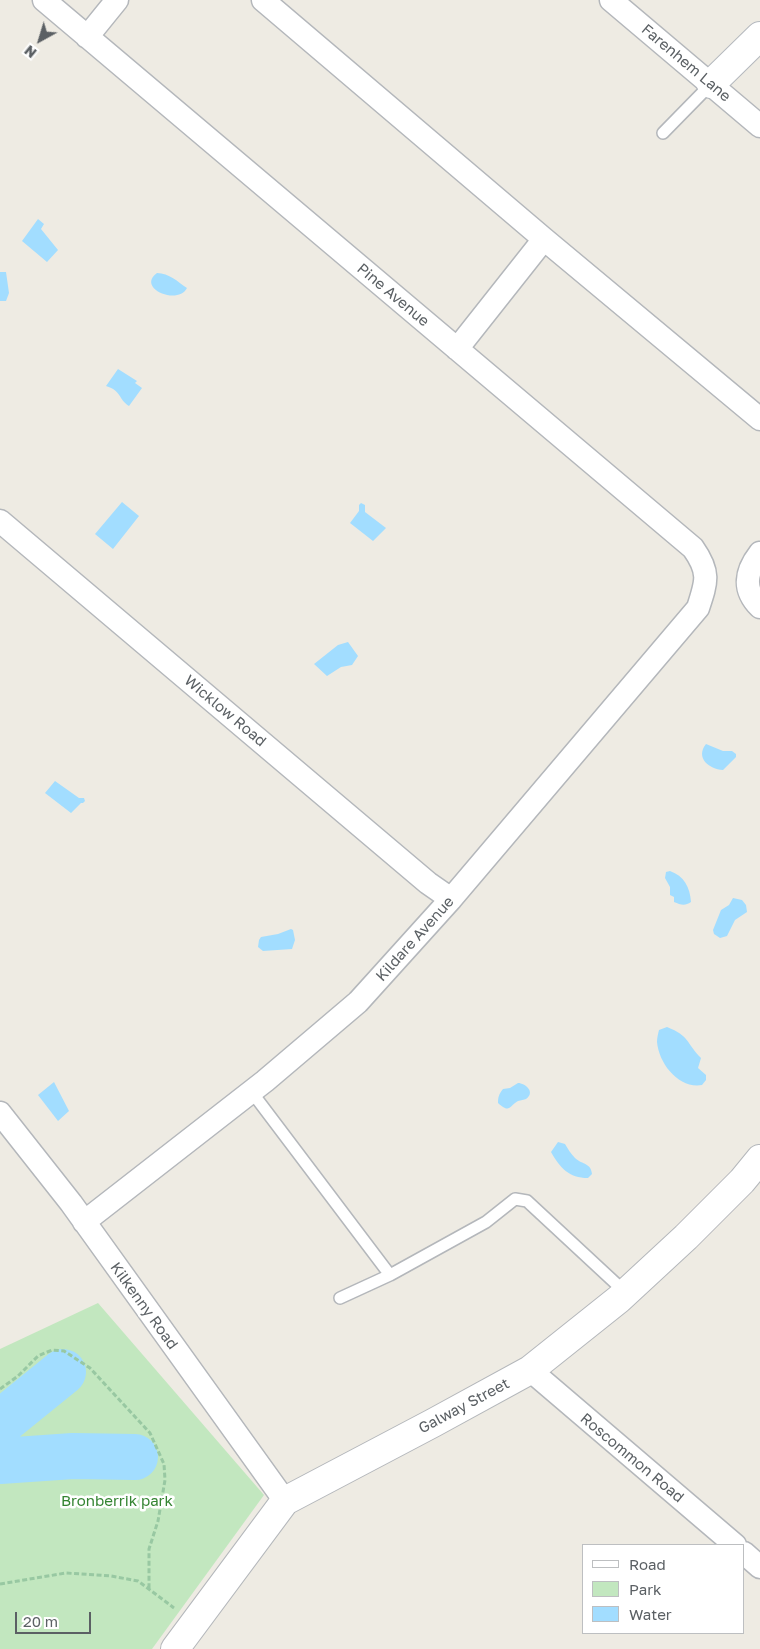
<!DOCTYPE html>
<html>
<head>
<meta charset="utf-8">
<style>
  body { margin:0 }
  #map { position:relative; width:760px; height:1649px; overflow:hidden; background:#eeebe3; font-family:"Golos Text",sans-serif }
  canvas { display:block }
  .legend { position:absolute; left:582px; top:1544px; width:162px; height:90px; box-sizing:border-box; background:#fff; border:1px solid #bdbfc1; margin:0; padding:6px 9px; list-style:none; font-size:15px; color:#5b6064 }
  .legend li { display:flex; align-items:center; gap:10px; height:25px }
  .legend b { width:25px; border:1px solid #bdbfc1 }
  .north { position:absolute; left:15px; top:15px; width:50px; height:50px; -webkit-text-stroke:4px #fff; paint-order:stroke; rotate:219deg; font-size:14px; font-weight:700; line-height:20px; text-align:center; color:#5b6064 }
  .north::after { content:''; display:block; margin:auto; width:18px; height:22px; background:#5b6064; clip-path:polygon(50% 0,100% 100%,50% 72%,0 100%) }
  .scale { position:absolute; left:15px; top:1612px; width:76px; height:22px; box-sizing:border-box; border:2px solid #5b6064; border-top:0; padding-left:6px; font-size:15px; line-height:18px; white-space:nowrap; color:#5b6064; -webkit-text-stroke:4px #fff; paint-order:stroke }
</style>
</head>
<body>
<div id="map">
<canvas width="760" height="1649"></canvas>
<ul class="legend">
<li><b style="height:6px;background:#fff"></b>Road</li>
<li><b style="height:14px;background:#c2e7bf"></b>Park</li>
<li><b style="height:14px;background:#a2ddff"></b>Water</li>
</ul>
<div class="north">N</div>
<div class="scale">20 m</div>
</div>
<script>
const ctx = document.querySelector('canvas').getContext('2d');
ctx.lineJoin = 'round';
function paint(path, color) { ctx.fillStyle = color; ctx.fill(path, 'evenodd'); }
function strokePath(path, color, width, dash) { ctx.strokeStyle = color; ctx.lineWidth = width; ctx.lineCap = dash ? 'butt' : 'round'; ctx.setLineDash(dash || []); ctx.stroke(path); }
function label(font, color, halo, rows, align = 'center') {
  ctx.font = font + ' "Golos Text",sans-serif'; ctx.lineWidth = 5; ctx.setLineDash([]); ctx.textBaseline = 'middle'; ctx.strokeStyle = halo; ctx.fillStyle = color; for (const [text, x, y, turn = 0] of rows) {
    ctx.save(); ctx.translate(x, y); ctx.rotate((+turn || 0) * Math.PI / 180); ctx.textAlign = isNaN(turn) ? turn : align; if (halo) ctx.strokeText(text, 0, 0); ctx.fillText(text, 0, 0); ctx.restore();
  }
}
paint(new Path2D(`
  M98,1303L264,1495L152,1649H0V1349Z`), '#c2e7bf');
paint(new Path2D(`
  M38,219L44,224L41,229L58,250L47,262L22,241Z
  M0,272H6L9,293L6,301H0Z
  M157,273C169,273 178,282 187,288C178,306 136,288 157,273Z
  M118,369L137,381L135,383L142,388L129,406C118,399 122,391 106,386Z
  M122,502L139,516L113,549L95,534Z
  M361,503L365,505V512L386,528L373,541L350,523L359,511V505Z
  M348,642L358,656L352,665L341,667L327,676L314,664L338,645Z
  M706,744L723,751H732L736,754V757L723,770C709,769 695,758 706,744Z
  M55,781L79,798H84L85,801L83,803H81L71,813L45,793Z
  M670,871C684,876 690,887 691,902C685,906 681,905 674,902V897L670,895V887L665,878L666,872Z
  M733,898L742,900L746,905L747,912L735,920L727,936L720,938L714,934L713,930L721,910L729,905Z
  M291,929L293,930L295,940L292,949L263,951L258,947L259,940L261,937L278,934Z
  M667,1027C690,1036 686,1043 701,1058L698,1068L706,1075V1080L702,1085C679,1089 659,1064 657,1042C657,1038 658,1034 659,1030Z
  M54,1082L69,1111L58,1121L38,1095Z
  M518,1083C525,1083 536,1092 526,1099C524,1100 521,1100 518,1101C509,1106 510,1114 498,1103C498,1097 499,1094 503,1089L510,1088Z
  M558,1142L565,1144C568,1149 571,1154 575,1158C583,1165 591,1163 592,1174L588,1178C569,1178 560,1168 551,1152Z`), '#a2ddff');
strokePath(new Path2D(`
  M0,1423L63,1372
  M0,1461L73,1456L135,1457`), '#a2ddff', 46);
const service = new Path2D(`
  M663,133L711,84
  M251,1091L390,1275
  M340,1298L390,1275L486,1222L515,1199L527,1201L625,1292`);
const minor = new Path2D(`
  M44,0L693,548C710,572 707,581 698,608L451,899L358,1002L265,1081L84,1222
  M263,0L544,239L760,419
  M611,0L760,126
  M87,37L117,0
  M457,349L544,239
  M0,521L428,883L451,899
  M760,553C746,571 742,589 760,607
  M0,1113L71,1203L285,1501
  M530,1370L735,1545
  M744,1553L760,1567`);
const tertiary = new Path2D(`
  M175,1649L285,1501L433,1423L530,1370L619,1299L686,1237L742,1181L760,1159`);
const secondary = new Path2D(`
  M711,84L760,36`);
strokePath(service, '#b4b7bb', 14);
strokePath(minor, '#b4b7bb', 25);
strokePath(tertiary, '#b4b7bb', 30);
strokePath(secondary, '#b5b9be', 30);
strokePath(new Path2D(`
  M0,1389L18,1376L38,1356L52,1350L64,1351L90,1368L150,1433L164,1464L165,1480L158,1521L149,1549V1588
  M0,1584L66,1573L111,1576L138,1581L174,1608`), '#98c8a2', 3, [5, 2.5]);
strokePath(service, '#fff', 11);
strokePath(minor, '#fff', 22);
strokePath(tertiary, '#fff', 28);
strokePath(secondary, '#fff', 28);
label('15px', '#5b6064', '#fff', [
  ["Farenhem Lane",686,63,40],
  ["Pine Avenue",393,295,40],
  ["Wicklow Road",225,711,40],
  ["Kildare Avenue",415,939,-48],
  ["Kilkenny Road",144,1306,54],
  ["Galway Street",464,1406,-28],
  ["Roscommon Road",632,1458,40]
]);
label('15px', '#348432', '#fff', [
  ["Bronberrik park",117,1501]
]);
</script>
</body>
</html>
